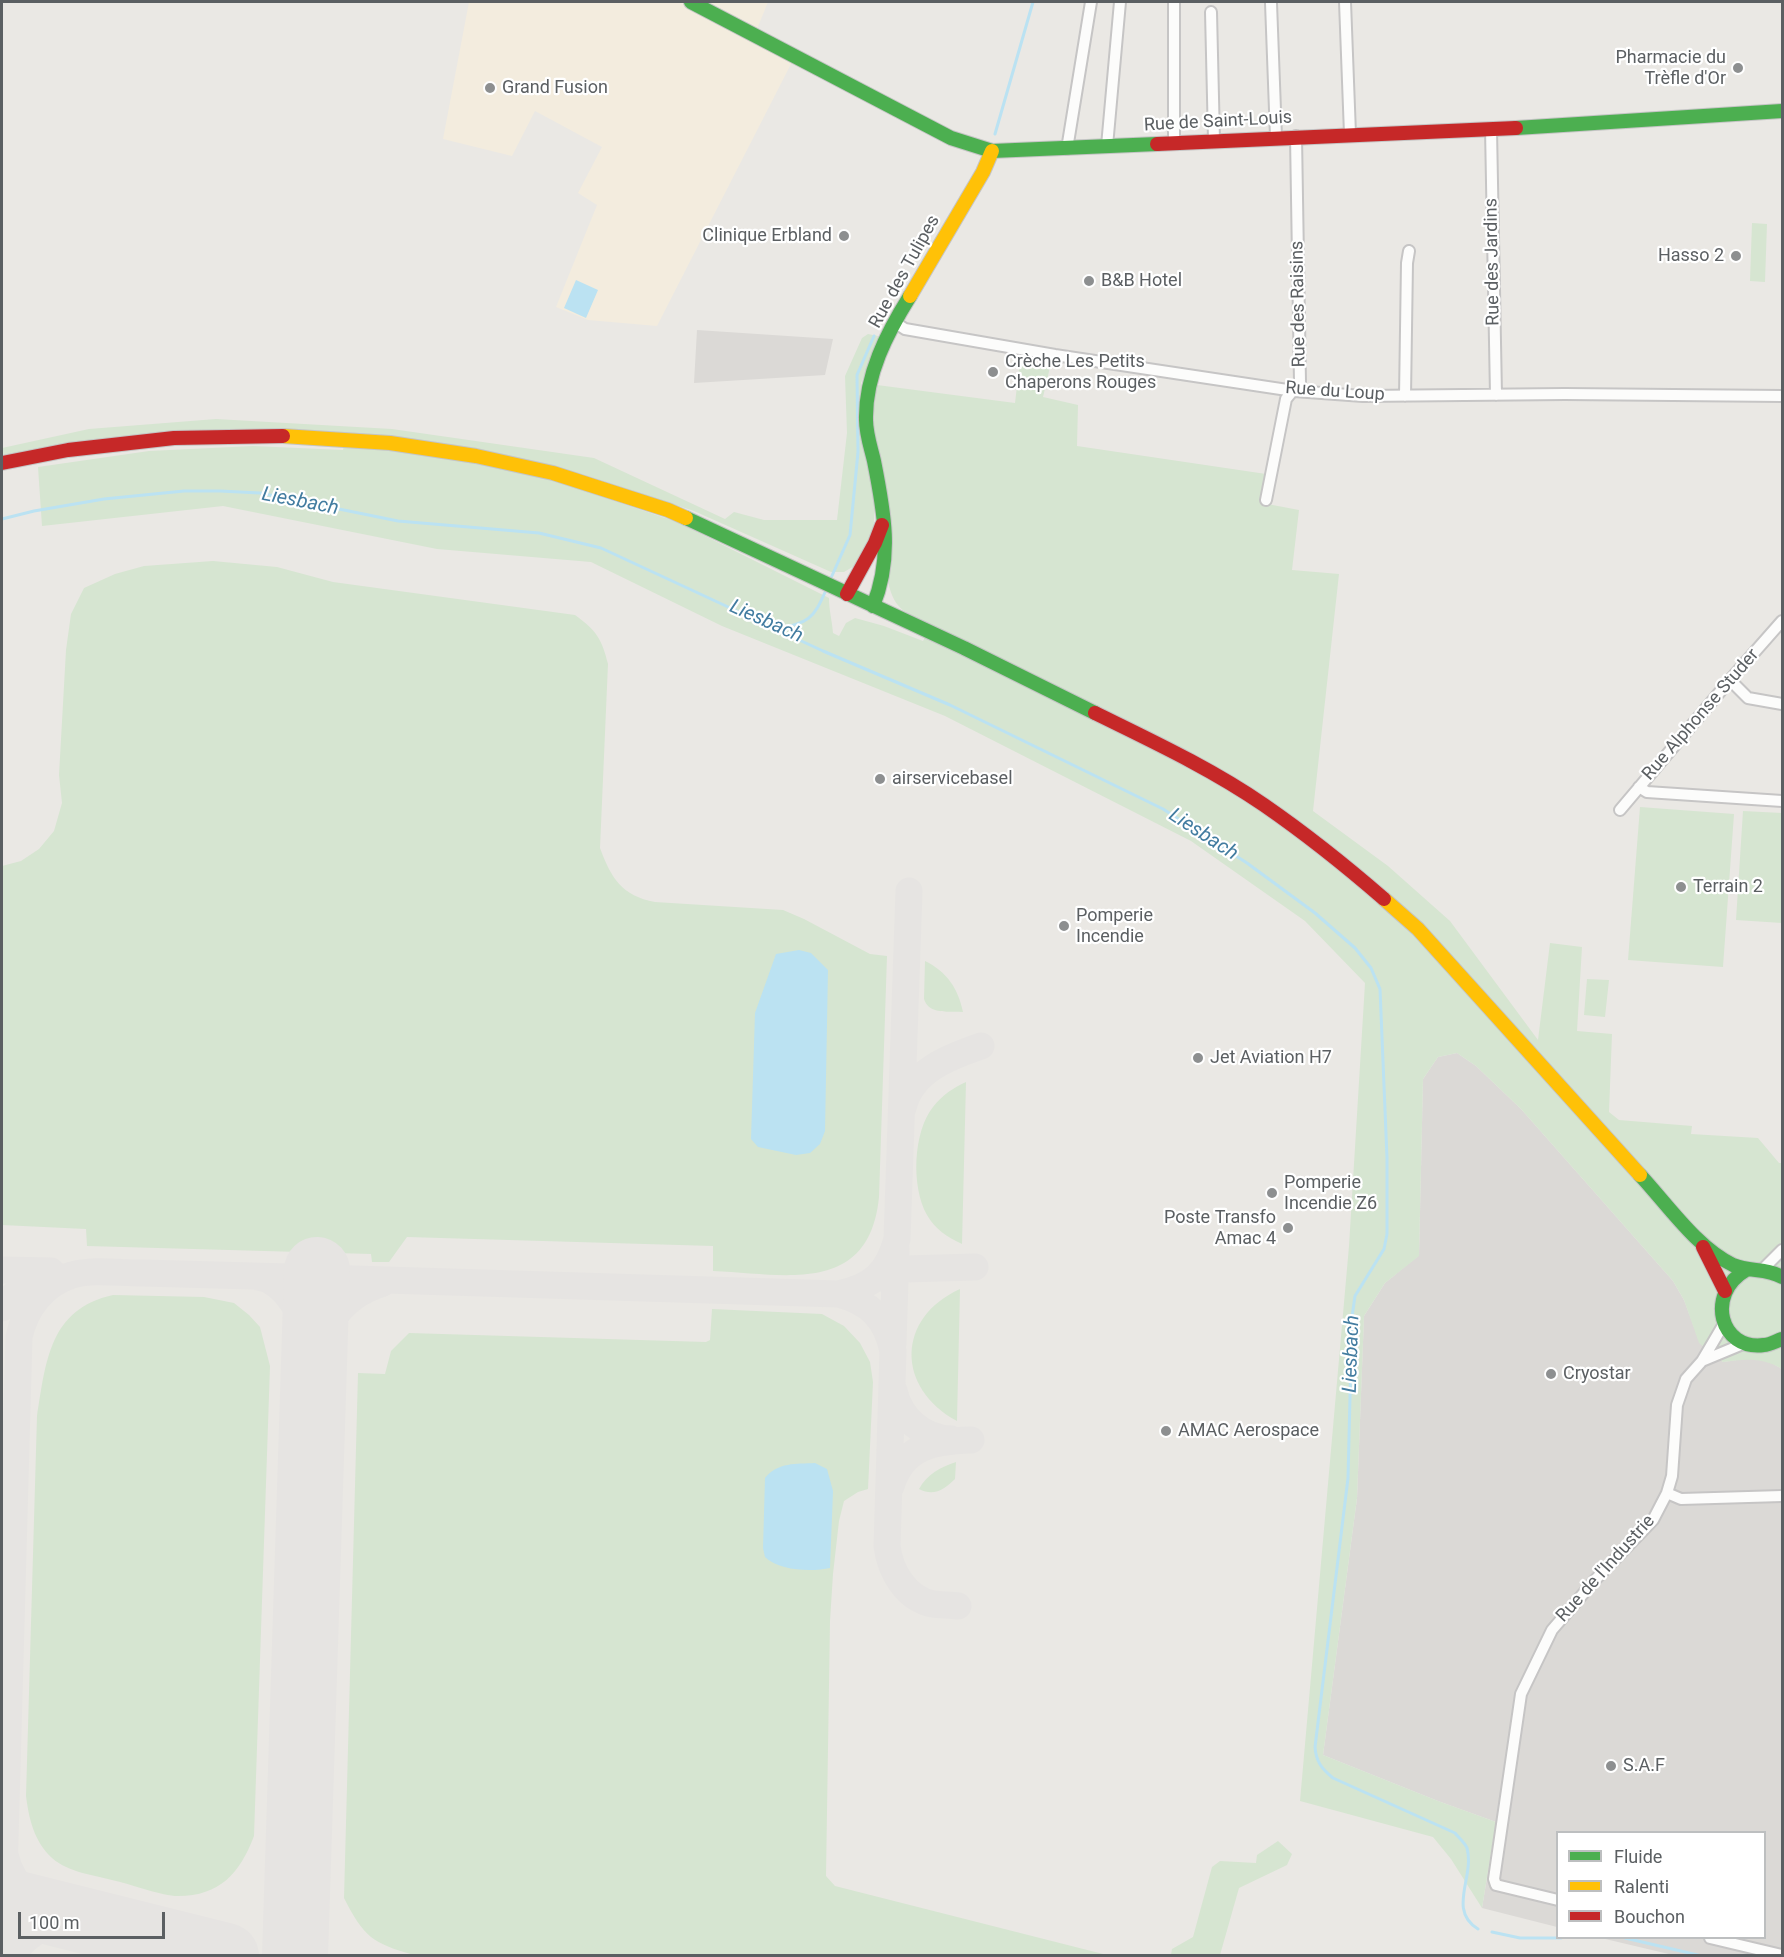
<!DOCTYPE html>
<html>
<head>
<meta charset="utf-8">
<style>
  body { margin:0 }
  #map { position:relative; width:1784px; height:1957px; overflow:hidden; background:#eae8e4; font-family:Roboto,sans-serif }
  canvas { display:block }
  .frame { position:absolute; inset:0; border:3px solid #5b5f62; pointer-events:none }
  .legend { position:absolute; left:1556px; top:1831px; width:210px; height:108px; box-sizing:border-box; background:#fff; border:2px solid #bdbfc0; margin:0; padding:8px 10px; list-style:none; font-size:18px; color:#5b5f62 }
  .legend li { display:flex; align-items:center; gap:12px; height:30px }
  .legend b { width:30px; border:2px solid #bdbfc0 }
  .scale { position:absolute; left:18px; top:1912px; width:147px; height:27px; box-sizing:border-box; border:3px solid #5b5f62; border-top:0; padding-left:8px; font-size:18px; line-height:21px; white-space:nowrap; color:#5b5f62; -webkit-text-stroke:4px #fff; paint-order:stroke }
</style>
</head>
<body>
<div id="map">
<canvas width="1784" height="1957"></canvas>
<div class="frame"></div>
<ul class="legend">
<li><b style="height:8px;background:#4caf50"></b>Fluide</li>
<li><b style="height:8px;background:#ffc107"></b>Ralenti</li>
<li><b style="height:8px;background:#c62828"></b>Bouchon</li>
</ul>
<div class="scale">100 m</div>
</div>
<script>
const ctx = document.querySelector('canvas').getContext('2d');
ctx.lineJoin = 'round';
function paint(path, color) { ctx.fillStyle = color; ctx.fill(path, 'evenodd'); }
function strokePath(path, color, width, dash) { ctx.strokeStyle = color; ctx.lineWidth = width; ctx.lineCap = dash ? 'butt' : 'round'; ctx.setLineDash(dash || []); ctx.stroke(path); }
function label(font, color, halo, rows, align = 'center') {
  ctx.font = font + ' Roboto,sans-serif'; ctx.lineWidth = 4.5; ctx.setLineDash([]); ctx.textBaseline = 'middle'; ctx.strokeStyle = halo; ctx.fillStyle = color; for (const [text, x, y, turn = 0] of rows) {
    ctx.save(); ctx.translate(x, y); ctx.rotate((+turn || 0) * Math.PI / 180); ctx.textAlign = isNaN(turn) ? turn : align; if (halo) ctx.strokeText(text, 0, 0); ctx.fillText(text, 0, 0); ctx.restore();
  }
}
paint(new Path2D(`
  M469,2H768L755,34L792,62L657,326L588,320L556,307L597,205L578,193L602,147L535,111L512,156L443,139Z`), '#f3ecde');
paint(new Path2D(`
  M697,330L833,339L825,375L694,383Z
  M1457,1053L1476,1066L1521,1109L1673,1281L1684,1300L1700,1343L1723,1362L1750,1358L1770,1362L1782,1369V1955H1673L1601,1938H1764V1832H1558L1557,1927L1482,1908L1496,1822L1438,1801L1323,1755L1357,1498L1364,1316L1385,1283L1419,1255L1423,1079L1438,1057Z`), '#dbd9d6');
paint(new Path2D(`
  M1752,223L1767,224L1765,282L1750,281Z
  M868,334L878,336L880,339L861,383V423L875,504L873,536L856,565L844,572H831L694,511L582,474L297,430L2,457V448L89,429L216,419L392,429L594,458L725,519L734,512L764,520H837L847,433L845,376L862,338Z
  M1020,361L1050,367L1043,397L1078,405L1077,446L1266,474L1262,503L1299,510L1292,570L1339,574L1313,811L1388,866L1450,921L1538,1040L1550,943L1582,947L1577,1031L1612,1034L1609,1112L1619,1120L1692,1126L1691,1134L1758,1138L1779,1163H1782V1369C1762,1357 1745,1359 1723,1362L1699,1343L1684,1300L1673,1281L1521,1109L1476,1066L1457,1053L1438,1057L1423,1079L1419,1256L1385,1283L1364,1316L1357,1498L1323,1755L1438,1801L1496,1822L1482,1908L1451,1859L1433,1837L1300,1801L1349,1246L1365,983L1305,921L1191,841L945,716L722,626L591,562L437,549L223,506L42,526L38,467L149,451L253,446L343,450L344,445L431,454L552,480L677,522L829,598C829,610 832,620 833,633L839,636L846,623L855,618L884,626L923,641L931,625C906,612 895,612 888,582L872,424L877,385L1015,403Z
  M213,561L277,567L333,582L575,615C596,630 602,639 608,664L600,848C611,878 622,896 655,902L783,910L804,919L870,954L887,956L879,1197C869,1296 785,1274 713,1271V1246L407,1237L389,1262H372L371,1254L87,1246L86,1229L2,1225V866L21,861L39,849L54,831L62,803L59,775L66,650L71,614L84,588L115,574L144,566Z
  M1640,807L1734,814L1723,967L1628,960Z
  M1743,811L1782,813V923L1736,920Z
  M925,961C947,972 958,988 963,1012C949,1011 929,1015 924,999Z
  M1587,979L1609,980L1605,1017L1584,1015Z
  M966,1082L962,1244C947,1237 935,1229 927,1215C911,1187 913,1132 933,1107C942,1095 953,1088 966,1082Z
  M960,1289L957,1421C896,1388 896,1318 960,1289Z
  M113,1295L204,1297L234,1303L249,1315L260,1327L270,1366L254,1836C240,1873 220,1896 178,1896C162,1896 133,1885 116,1881C95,1875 69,1873 52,1858C34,1841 29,1819 26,1796L37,1416C46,1362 49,1309 113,1295Z
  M712,1309L822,1314L844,1326L860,1343L870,1362L873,1382L868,1489L858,1492L844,1501L839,1521L833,1574L830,1621L826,1876L835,1886L1107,1955H414C372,1943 364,1937 344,1898L358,1373L385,1374L391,1351L409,1333L706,1342L710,1340Z
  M956,1462L955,1479C945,1489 934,1497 919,1489C927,1474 941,1467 956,1462Z
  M1278,1841L1292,1854L1287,1865L1239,1888L1220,1955H1171L1172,1949L1193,1937L1212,1867L1220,1861L1256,1863L1257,1855Z`), '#d6e5d1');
paint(new Path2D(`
  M576,280L598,290L586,318L564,308Z
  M799,950L811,953L828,970L825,1131L820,1144L810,1153L796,1155L758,1147L751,1139L755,1013L776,954Z
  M815,1463L827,1469L833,1491L830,1568C812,1572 779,1571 765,1557L763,1548L765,1478C778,1462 796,1464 815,1463Z`), '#bbe2f2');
strokePath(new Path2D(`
  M995,134L1033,2
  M2,519L34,511L104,499L184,491H220L260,493L398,521L539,533L601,548L823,651L950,705L1163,809L1247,863L1315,913L1355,948L1371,968L1380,989L1387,1158V1234L1384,1249L1355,1296L1352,1317L1348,1478L1315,1747C1316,1762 1322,1769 1333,1778L1455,1833C1459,1838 1465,1843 1467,1848C1475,1877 1447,1910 1478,1929
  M831,578L850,535L858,452L857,375L874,336
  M777,629C809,622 813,620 826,590
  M1492,1932L1520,1938H1561
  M1625,1938L1702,1956`), '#bbe2f2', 3);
strokePath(new Path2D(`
  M903,1108C911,1071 949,1057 981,1046
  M2,1270L51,1271
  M258,1277C263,1278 268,1279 272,1282C296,1296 313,1339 314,1366
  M879,1278L905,1269L975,1267
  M838,1294C872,1287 888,1273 897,1239L909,891
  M2,1308C14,1291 33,1278 54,1274
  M893,1343L896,1249
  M314,1380C320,1333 335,1298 383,1283
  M894,1391C900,1418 923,1438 951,1439
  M891,1486C903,1446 934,1441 971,1440
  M5,1855C13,1891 40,1906 73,1918
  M2,1947L19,1337C25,1309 43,1284 72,1275C93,1269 118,1273 140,1273C190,1274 240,1276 289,1277C472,1283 655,1288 838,1294C870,1302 886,1319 893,1351L887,1546C890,1571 906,1599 933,1604C941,1605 950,1605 958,1606
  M12,1956C34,1921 66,1919 103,1925`), '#e6e4e2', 27);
strokePath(new Path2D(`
  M2,1900L226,1956
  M295,1956L317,1270`), '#e6e4e2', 66);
const street = new Path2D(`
  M1174,2V142
  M1345,2L1350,134
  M1271,3L1276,137
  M1211,12L1214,140
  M1491,129L1496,395
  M1107,146L1120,2
  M1067,149L1091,2
  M894,322L905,329L1055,355L1294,391L1363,396L1565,394L1782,396
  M1405,396L1407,263L1409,251
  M1266,500L1286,399L1300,382L1296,136
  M1730,680L1748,698L1782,704
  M1639,787L1647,792L1782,801
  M1620,810L1730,680L1782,621
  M1762,1270L1782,1250
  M1702,1361L1725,1322
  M1667,1493L1681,1499L1782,1496
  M1558,1900L1496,1885L1494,1879L1521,1694L1552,1630L1595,1580L1653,1520L1667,1493L1672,1476L1677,1405L1686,1379L1702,1361L1743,1344
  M1710,1938L1782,1955`);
const fast = new Path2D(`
  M691,2L951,138L992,151L1157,144
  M1516,128L1782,111
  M686,518L964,648L1095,713
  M873,606C893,558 884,511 874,461C871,448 866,434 866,420C865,375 887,333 910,296
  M1640,1175C1667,1204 1697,1248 1733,1265C1749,1272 1767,1268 1782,1277
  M1746,1270C1705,1294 1720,1351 1764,1345C1770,1345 1776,1341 1782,1339`);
const slow = new Path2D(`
  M910,296L983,172L992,151
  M283,436L390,443L476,456L553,473L668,510L686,518
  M1384,899L1418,929L1640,1175`);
const jam = new Path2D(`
  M1157,144L1516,128
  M2,463L68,450L174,438L283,436
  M847,594L875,543L882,525
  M1095,713C1152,741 1212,769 1264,805C1306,834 1346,866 1384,899
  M1703,1247L1725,1291`);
strokePath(street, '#c6c5c5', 14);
strokePath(fast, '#c5c5c5', 16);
strokePath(slow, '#c5c5c5', 16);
strokePath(jam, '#c5c5c5', 16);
strokePath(street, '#fcfcfb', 10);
strokePath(fast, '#4caf50', 14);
strokePath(slow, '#ffc107', 14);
strokePath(jam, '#c62828', 14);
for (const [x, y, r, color] of [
  [1738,68,6,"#8d8f90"],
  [490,88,6,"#8d8f90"],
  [844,236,6,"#8d8f90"],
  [1736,256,6,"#8d8f90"],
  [1089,281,6,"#8d8f90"],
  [993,372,6,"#8d8f90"],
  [880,779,6,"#8d8f90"],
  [1681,887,6,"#8d8f90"],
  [1064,926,6,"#8d8f90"],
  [1198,1058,6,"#8d8f90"],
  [1272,1193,6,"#8d8f90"],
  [1288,1228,6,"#8d8f90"],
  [1551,1374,6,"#8d8f90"],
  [1166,1431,6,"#8d8f90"],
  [1611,1766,6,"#8d8f90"]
]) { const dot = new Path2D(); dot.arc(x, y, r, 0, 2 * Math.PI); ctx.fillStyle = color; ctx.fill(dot); strokePath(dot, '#fff', 2); }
label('18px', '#5b5f62', '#fff', [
  ["Pharmacie du",1726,58,"right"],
  ["Trèfle d'Or",1726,79,"right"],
  ["Grand Fusion",502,88],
  ["Clinique Erbland",832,236,"right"],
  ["Hasso 2",1724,256,"right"],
  ["B&B Hotel",1101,281],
  ["Crèche Les Petits",1005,362],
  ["Chaperons Rouges",1005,383],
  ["airservicebasel",892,779],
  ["Terrain 2",1693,887],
  ["Pomperie",1076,916],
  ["Incendie",1076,937],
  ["Jet Aviation H7",1210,1058],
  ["Pomperie",1284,1183],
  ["Incendie Z6",1284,1204],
  ["Poste Transfo",1276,1218,"right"],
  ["Amac 4",1276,1239,"right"],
  ["Cryostar",1563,1374],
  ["AMAC Aerospace",1178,1431],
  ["S.A.F",1623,1766]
], 'left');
label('18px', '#5b5f62', '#fff', [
  ["Rue de Saint-Louis",1218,122,-3],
  ["Rue des Jardins",1493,262,-91],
  ["Rue des Tulipes",905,272,-61],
  ["Rue des Raisins",1299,304,-91],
  ["Rue du Loup",1335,392,4],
  ["Rue Alphonse Studer",1701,715,-49],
  ["Rue de l'Industrie",1606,1569,-48]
]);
label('italic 20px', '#427ca0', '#fff', [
  ["Liesbach",300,502,11],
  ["Liesbach",766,622,24],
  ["Liesbach",1203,835,33],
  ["Liesbach",1352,1354,-88]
]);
</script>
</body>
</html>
